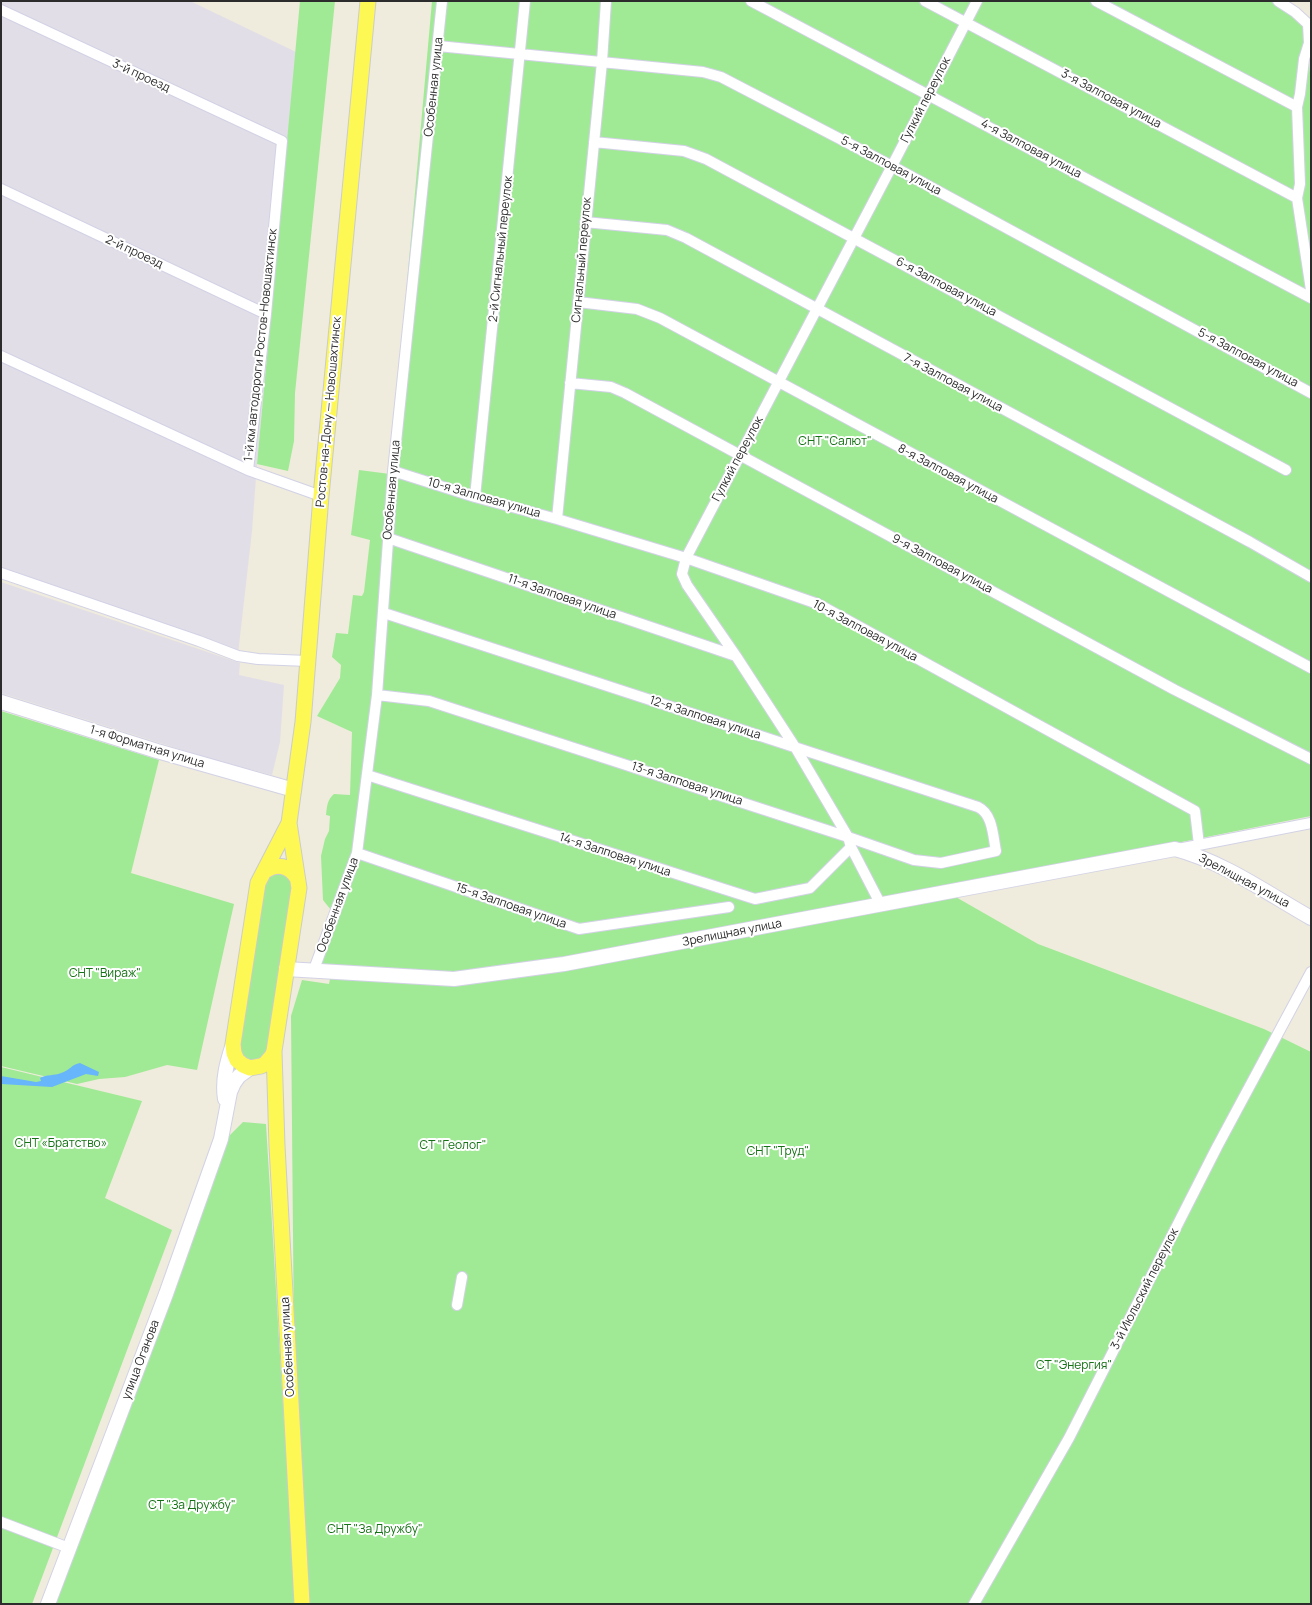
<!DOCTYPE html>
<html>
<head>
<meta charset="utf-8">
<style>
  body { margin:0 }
  #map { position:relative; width:1312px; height:1605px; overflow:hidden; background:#efebdd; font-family:Manrope,sans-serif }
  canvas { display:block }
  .frame { position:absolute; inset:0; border:2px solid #2c2c2c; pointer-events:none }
</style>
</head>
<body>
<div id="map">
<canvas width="1312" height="1605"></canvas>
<div class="frame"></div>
</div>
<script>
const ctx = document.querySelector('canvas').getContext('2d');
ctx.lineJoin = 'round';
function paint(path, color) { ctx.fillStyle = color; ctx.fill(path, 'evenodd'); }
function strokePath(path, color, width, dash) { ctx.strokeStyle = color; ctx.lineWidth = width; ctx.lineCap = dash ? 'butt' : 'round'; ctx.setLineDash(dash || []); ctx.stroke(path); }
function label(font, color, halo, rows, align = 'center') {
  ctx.font = font + ' Manrope,sans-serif'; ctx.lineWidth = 4; ctx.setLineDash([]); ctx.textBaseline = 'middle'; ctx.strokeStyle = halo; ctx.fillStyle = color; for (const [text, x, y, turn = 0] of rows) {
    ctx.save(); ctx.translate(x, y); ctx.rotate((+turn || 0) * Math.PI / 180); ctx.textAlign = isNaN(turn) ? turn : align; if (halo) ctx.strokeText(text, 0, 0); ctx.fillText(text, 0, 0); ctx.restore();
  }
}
paint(new Path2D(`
  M1,1H190L296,52L257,464L252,531L238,654L1,571Z
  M1,582L240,663L239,675L284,685L280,742L272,775L211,759L1,693Z`), '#e2dee7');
paint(new Path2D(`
  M300,1H335L295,393L294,441L288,471L257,464Z
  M432,1H1270L1306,23L1311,85V816L948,889L582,956L442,976L312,968L337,898L331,910L323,900L321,856L325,839L329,831L330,816L326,815C327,806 327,800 334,794L350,795L352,732L317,716L340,678L341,665L332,657L336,633L348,634L353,595L362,596L364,592L370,540L351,535L359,470L390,474Z
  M1,711L159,760L131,873L234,904L197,1070L167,1065L125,1077L99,1079L77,1084L1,1066Z
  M277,871L293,880L268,1051L265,1057L251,1062L239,1054L265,878Z
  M954,896L1038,944L1264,1029L1311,1052V1604H307L294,1343L291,1016L302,980L329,984L330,979L439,985L490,981Z
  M1,1067L142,1101L105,1198L172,1230L32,1604H1Z
  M243,1122L266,1124L295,1604H50L229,1136Z`), '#a0ea95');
paint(new Path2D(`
  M80,1063L99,1072L98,1076L86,1074L52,1087L1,1084V1076L36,1082L41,1081L40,1078C47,1074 54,1076 61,1073C69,1071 72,1064 80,1063Z`), '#67b5fa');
const street = new Path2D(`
  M751,1L1311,298
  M925,1L1297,198
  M1096,1L1297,107
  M1278,1L1295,12L1308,24L1309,43L1304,59L1300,94L1297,107L1300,184L1297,198L1311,290
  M1,10L282,141L266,314L248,470L321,496
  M438,46L703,72L721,77L892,166L1311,393
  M594,142L684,151L706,159L1286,470
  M1,189L266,314
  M585,222L667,230L686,238L1250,542L1311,577
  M578,302L637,309L660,318L1311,668
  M1,356L248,470
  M570,383L611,387L625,393L1175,690L1311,759
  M393,471L475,497L557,519L686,558L818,604L1195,811L1199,845
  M475,497L525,1
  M557,519L602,62L606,1
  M388,538L736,656
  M1,573L199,641L238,656L258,659L308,661
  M377,695L429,701L848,837L914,860L941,863L996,851C993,837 993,814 978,807L384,613
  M367,775L755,899L810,888L851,847
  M1178,849L1311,823
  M357,853L579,929L729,907
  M881,905L851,847L848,837L795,747L736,656L687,585L682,574L686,558L892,166L977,1
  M313,972L357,853L377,695L393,471L442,1
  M457,1305L462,1277
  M1,1522L69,1548
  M974,1604L1069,1438L1217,1147L1311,972`);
const secondary = new Path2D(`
  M1,702L157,751L294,790
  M286,969L454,979L564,964L1175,849C1224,862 1267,893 1311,918
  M225,1099C222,1080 227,1062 233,1044
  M48,1604L166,1294L221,1139L230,1092L234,1083L239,1076L250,1068`);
const primary = new Path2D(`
  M289,823L258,883L233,1044L234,1053L237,1060L243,1065L250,1068L261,1066L265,1064L272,1056L274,1051L299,888L289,823L303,722L321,496L368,1
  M265,871C277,863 289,865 297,878
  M274,1051L277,1146L302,1604`);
strokePath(street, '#d2d2e6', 12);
strokePath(secondary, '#d2d2e6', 16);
strokePath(primary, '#ccc', 17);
strokePath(street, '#fff', 10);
strokePath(secondary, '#fff', 14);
strokePath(primary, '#fdf853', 15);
label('12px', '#2c2c2c', '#fff', [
  ["3-й проезд",141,76,25],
  ["Особенная улица",434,87,-84],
  ["3-я Залповая улица",1111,99,28],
  ["Гулкий переулок",926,100,-63],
  ["4-я Залповая улица",1031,149,28],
  ["5-я Залповая улица",891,166,28],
  ["2-й Сигнальный переулок",501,249,-84],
  ["2-й проезд",134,252,25],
  ["Сигнальный переулок",582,260,-85],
  ["6-я Залповая улица",946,287,28],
  ["1-й км автодороги Ростов-Новошахтинск",261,345,-84],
  ["5-я Залповая улица",1248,358,28],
  ["7-я Залповая улица",953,383,28],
  ["Ростов-на-Дону — Новошахтинск",329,412,-85],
  ["Гулкий переулок",738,459,-62],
  ["8-я Залповая улица",948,474,28],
  ["Особенная улица",392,490,-85],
  ["10-я Залповая улица",484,498,16],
  ["9-я Залповая улица",942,564,28],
  ["11-я Залповая улица",562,597,19],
  ["10-я Залповая улица",865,631,28],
  ["12-я Залповая улица",705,718,18],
  ["1-я Форматная улица",147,747,17],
  ["13-я Залповая улица",687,784,18],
  ["14-я Залповая улица",615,855,18],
  ["Зрелищная улица",1244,881,28],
  ["Особенная улица",338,905,-70],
  ["15-я Залповая улица",511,906,19],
  ["Зрелищная улица",732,933,-11],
  ["3-й Июльский переулок",1145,1289,-63],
  ["Особенная улица",288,1347,-93],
  ["улица Оганова",141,1360,-69]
]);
label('12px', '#147114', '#fff', [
  ["СНТ \"Салют\"",835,442],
  ["СНТ \"Вираж\"",105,974],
  ["СНТ «Братство»",61,1144],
  ["СТ \"Геолог\"",453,1146],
  ["СНТ \"Труд\"",778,1152],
  ["СТ \"Энергия\"",1074,1366],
  ["СТ \"За Дружбу\"",192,1506],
  ["СНТ \"За Дружбу\"",375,1530]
]);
</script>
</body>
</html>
